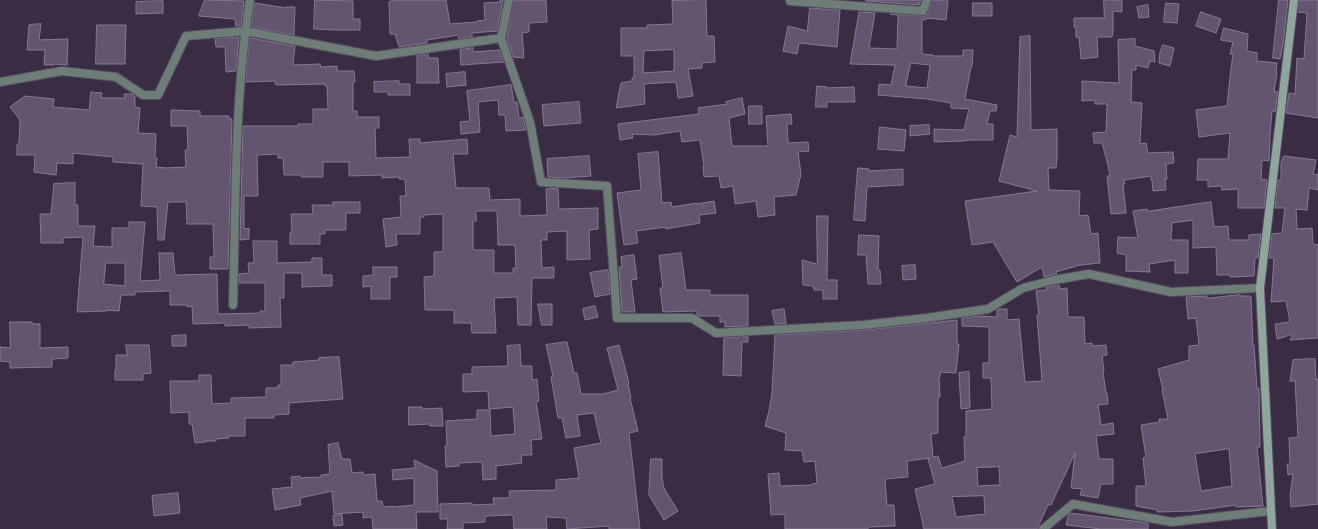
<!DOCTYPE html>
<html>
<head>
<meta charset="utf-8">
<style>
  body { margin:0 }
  canvas { display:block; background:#392d44 }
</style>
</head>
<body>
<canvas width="1318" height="529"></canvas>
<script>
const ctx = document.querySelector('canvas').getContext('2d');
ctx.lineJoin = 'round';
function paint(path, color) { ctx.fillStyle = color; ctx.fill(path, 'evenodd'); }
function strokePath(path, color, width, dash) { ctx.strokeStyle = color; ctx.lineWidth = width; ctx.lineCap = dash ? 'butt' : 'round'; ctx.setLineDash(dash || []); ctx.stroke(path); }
const building = new Path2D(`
  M205,0L244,1L241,26H236L235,19L199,16Z
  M315,0L353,1V19H360V30H335L314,29Z
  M396,0H446L450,24L477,22V21L485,20L484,3L500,2V0H503L497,31L472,33V37L459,39L458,35L427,40V43L399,47L395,34H390L389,2Z
  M514,0H546L547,22L529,23V32L522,33L524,58L513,57L507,38Z
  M706,0L707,36H714L715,62L702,63V68L688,69L693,96L678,98L676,82L644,84L645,104L616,108L621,83L632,81V78H634V56H621V28H647V25L673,24L672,1ZM674,50V71L643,73L644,51Z
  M866,0H921L919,5L866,1Z
  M932,0H948L946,20L926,18V20L922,19V54L933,55V56H963V50H973L972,67H971L965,99L997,105L996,111H990L987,124H993V140H971L963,141L934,142V129L964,130L969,109L951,108V103L927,99L878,95L879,84L891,85L895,65L850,64L859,12L875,13L869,48L897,49L898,15L890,14L926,16L928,13ZM911,63L930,65L927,88L906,86Z
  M1104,0H1122V12L1113,11V32L1112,37H1097L1098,57L1081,59L1079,37H1076V27H1074V18H1104Z
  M1279,0H1288L1283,44L1280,59L1273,58Z
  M1299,0H1318V118L1286,113L1289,93L1295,94L1297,58L1304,59L1307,13L1298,12Z
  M163,1V13L136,14V2Z
  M255,3L286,8V7H295L294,35L252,27Z
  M973,3H992V16H973Z
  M1166,3L1179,4L1177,23L1164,22Z
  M1148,5L1149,17L1139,18L1137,7Z
  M810,8L840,10L837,47L799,43L797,54L783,51L788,26L807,31Z
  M1201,12L1221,19L1216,33L1196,26Z
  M41,24L39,40L68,39L67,65L54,64V65H44L45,50H27L29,25Z
  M97,25H126L125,64H96Z
  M1224,28L1248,34L1247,51L1257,53V61L1277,63L1276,73H1277L1274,91L1278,92L1275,112L1272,111L1270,135L1269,161L1262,160L1261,179L1267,180L1264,208H1238V189L1222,190L1221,186L1208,187V180H1197L1198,159H1228L1230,133L1199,137L1196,110L1227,106L1230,77L1233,54H1230L1233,42L1221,40Z
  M1030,36L1031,130L1057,129V159L1056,168H1048L1049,190L1080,191L1079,216L1088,215L1091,234L1098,233L1100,263L1080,265L1056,272L1057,274L1044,277L1042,267L1017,282L993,242L972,245L965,201L1037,191L999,181L1010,135L1017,137L1020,37Z
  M236,37H239L236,71L226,72L225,47H216L215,39Z
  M250,38L295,46L293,65L320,64L321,67L337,66V71H354L355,82H353V111H357V117H379V128H375L376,158L410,157L409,139H420V143L467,139L468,154H453L456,188H489L490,200L520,199V216L547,215L546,189H549V188L558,189L559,209L598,208V229L589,230L590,259L567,260V231L547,232V240H541L542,268L554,267V278H532L531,325H518L517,297L494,298L496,333H472L471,323H454V310H425L424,277L434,276V252H443V214L424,215V217H420V234H396L397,245L386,247L383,219L401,217L400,196H406L405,179H399V177L382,178V175L349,176V162H323V177H301V175H284L283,158H278V154L257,155L258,196H244V229L249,228V239L240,240L243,126H298V124H313V109H328L327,86H325V84L277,85V84H275V81L246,82ZM476,211H497L498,245H515L516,268H513V273H494V250H473V221H476Z
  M1135,39V46L1154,51L1155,62L1150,61L1148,68L1136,65V70H1132L1131,102L1142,103L1140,144L1146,143L1148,153L1173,152L1174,163L1166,164L1167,179H1165L1166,190L1153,191L1152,180H1151V176L1124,180L1125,184H1123L1126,213L1111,214L1107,176H1110L1108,165L1102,143H1094L1093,133L1106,132L1107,104H1095V100L1082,101V81L1119,83L1118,40Z
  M1163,45L1174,48L1170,66L1159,63L1160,53Z
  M473,48V52L499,50L504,62L461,65L460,50Z
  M428,54V58H438L439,83H417V56Z
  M465,72L466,85L447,87L446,74Z
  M399,81V84H410V95H388V92H374V82Z
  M511,85L514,102H517L519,118L523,117L526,130L506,131L505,115H499L498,100L478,102L480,132L461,134L460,122L470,121L467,91Z
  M817,86L827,87V88L854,87L855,102H827V107H816Z
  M91,92L102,93L101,98H125L124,94H132L135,97V107L140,108L138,133L156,134L155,157L157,158L156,167L166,168L186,167L185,150H188L187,126H171V110L200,111V116H229V119H232L228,269H210V257H214L213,224H187L186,202H168L164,240H158L157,207L141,206L143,164L113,162V157L73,153V164L57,163L56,175L34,172L35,155H17V144H19L20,120L10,107L25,96L54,99L53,107L89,110Z
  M742,98L745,114L729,118L732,146H768L766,116L791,114L792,124H787L788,143L808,142L809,151L798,152L801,174L796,195L774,197L775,215L758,217L756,201L735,204L733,186L721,188L719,176L704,177L703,166H704L700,140L682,142L680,131L655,135L632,134L633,138L620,140L618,124L699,114L698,108L727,104L726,102Z
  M579,102L581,123L544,126L542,105Z
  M749,106H762V124H749Z
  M929,125L930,134L910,136V126Z
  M880,127L906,130L904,151L878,149Z
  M658,152L662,203L671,202L672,207L697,203V204L714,201L716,213L699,215L700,223L666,229V227L636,231L638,243L624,245L617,193L641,190L638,154Z
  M589,156L591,176L565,178L548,177L547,159Z
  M1284,156L1316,160L1313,174L1318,175V190L1309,188L1307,210L1296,209L1297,229L1312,228L1313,244L1318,245V338L1290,340L1293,334L1277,339L1275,324L1290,322L1286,301L1271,302L1274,258H1269L1272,234L1282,233L1285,208H1275L1278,180H1281V163Z
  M858,168L869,169V171L903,169V185L867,187L865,221L854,220Z
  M75,183V205H78V226H95L93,246L112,247V228H129V222H145L140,281L160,280L159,253H173L175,275L217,274L218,314L260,313V311H265V283H239V274L249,273L248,263H254L253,241H277V263L312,262V258H322V275H332V286L302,287V273H284V298H280L281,327L249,328V325L225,326V323L193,324L192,306L187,307V305H170V291L135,292V295H121L119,311L107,310V311L77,312L83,237L63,238V243H41L40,214H51L54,184ZM106,263H125V286L104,284Z
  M333,202H360V213H346V230H325V234H320V244H290V233H292L291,214H313L312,205H333Z
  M1211,202L1214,227L1228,226L1229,240H1249V235L1261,234L1258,258H1255L1254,276L1230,277V275H1217L1216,247L1193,248V220L1172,223L1171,240H1188V273H1175V260L1149,264L1150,272L1126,271V255L1117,253L1118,237L1138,238L1133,211L1147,209L1148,211Z
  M817,216H828L827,280H837V299H823V290H814L813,286L803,285L802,260L817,264Z
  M859,235L879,236L878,270H880L881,284H868L866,255H858Z
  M681,253L686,290H710V295H748V326L725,327V322H720V316H700L697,315V311L663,312L660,288H663L659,256Z
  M634,255L637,279L631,280L635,312H622L619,267H622L621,257Z
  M915,265L916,279L903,280L902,266Z
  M373,267H397V277H390V299H371V286L363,287V276L373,275Z
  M608,270L610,294L595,297L590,273Z
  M1059,285L1060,289L1067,288L1068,317H1084L1085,344L1092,343V346L1106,345L1107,355L1102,356L1104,371L1103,372L1106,393H1107L1108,404L1098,405L1101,425L1113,423L1114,434L1096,436L1099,459H1113V484H1101L1098,498L1080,495L1082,489L1071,488L1075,453L1051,505H1048L1037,529H924L915,489L935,484L928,459L930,458L907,461L908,477L885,479L887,505H894L895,526L868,527V529H785V514L771,515L768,474L779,473L780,486L812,485V484L817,483L815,461L804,462L802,451L785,450L786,433L765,426L769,411L772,393L775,335L864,330L957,320V344H959L956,373L940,372V377H939L940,397L938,398V433L931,434L933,457L938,456L942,468L965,461L964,437H966V411L992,409L991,378H983V363H989V327L962,326V318L978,316L997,317V310L999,309H1007V320L1019,319L1025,382L1042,381L1037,315H1039L1036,291L1046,290V288ZM999,467L1000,485L978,486L977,468ZM984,496L985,514L956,517L952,497Z
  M1240,295V296H1251L1253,346L1254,345L1257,388H1259L1260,447H1257L1263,506L1236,507V505L1193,511L1157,512L1158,510L1136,506V486H1146L1143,458L1146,457L1141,425L1160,422L1159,419H1168L1162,390H1163L1158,369L1189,360V346L1199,345L1196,318L1188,319L1186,297L1207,296V298ZM1229,449L1232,486L1201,491L1195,454Z
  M538,304H552V325H542Z
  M595,306L598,317L585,320L583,309Z
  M784,309L786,324H775L772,311Z
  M10,322H32V324H40V348L68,347V358L52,359V367L10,368V362L0,361V347L10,348Z
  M186,335V346H172V336Z
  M748,337V342H742L741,376L723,375L724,338Z
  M567,342L574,373H577L581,394H603L618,390L607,348L619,345L629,383L628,384L631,398H630L638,431L629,433L640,529H609V526L567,529L566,518L546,517L547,529H514L513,515L485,516V522L463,523V529H447L448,519H440V504L472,503V505L494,504L493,498H510L509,491L556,490V480L579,478L574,448L601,443L594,413L577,415L580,436L566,438L562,418H558L551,377L553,376L546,345Z
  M126,345H149L151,373L143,374V380H115V370H116V355H127Z
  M520,345L521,366H532V380L537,379L539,401L536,402L542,439L531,440L532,455H521L522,463L496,466V479L483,480L482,462L459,463V466L446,467L445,446H447L446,421L477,419V410H490L491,436L515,434L513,407L489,409L488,391L463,392V374H472V367L508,366L507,346Z
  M339,357L343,399L289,403V414L274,415V418H245V436H229V438L216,439V441H205L206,442L195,443L192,424H189V412L171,413L170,381H199V375H211L212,404L231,403V398L266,397V388H278V385H281V365H293V362L319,360V358Z
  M1315,359L1316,380L1318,379V504L1291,507L1290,495L1293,474L1288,475L1287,464H1290L1289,438L1298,437L1295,381H1290L1293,360Z
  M969,372L970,408L961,409L959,373Z
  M409,407H422V409L442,408L443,426H430V424L409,425Z
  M338,443L342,459H350L352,473L363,472L364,475L375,474L377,501H382L383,507L393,506V507L414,505V478L393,480L392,470L415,468L414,460L437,471L438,512H416L417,529H373L372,517L363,518V512L334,514L332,491L300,498L301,505L275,510L272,489L292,487L291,477L300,476V478L321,477V475L330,474L328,445Z
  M651,459H662V478L664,488L678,511L664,520L649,495Z
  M178,493L180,513L154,516L152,496Z
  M1070,513L1148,523V529H1101L1066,525L1068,516Z
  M342,515L343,525L334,526L333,516Z`);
paint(building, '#62556f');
strokePath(building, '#867994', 1);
const street = new Path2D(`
  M790,1L923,11L927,0
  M501,38L530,122L541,182L607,186L617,318H692L716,333L863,325L926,318L988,309L1023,288L1054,280L1089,274L1171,292L1260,288
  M0,82L62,71L116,77L143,95H158L186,36L245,31L376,56L501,38L509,0
  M233,305C236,203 234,100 250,0
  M1043,529L1073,504L1172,522L1270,511`);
const secondary = new Path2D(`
  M1272,529L1260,288L1294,0`);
strokePath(street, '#574b61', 10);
strokePath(secondary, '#574b61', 10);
strokePath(street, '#6e7d77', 8);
strokePath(secondary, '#8fa69d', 8);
</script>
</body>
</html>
